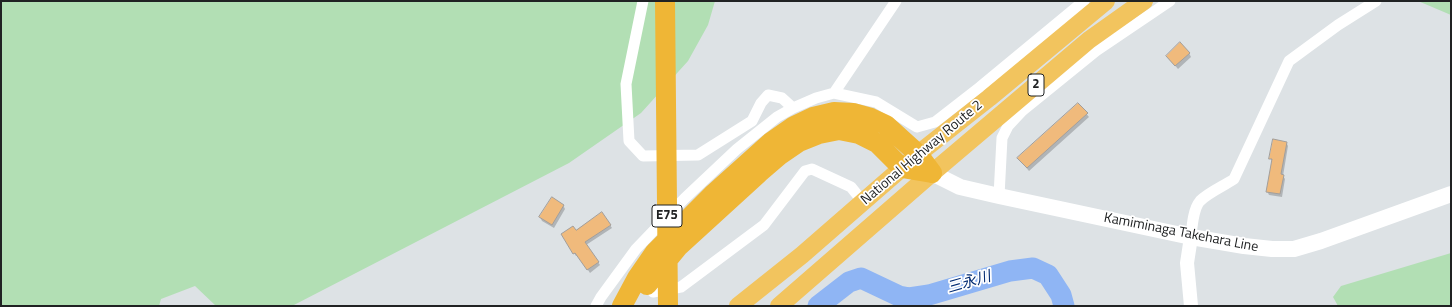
<!DOCTYPE html>
<html>
<head>
<meta charset="utf-8">
<style>
  body { margin:0 }
  #map { position:relative; width:1452px; height:307px; overflow:hidden; background:#dde2e5; font-family:"Titillium Web",sans-serif }
  canvas { display:block }
  .frame { position:absolute; inset:0; border:2px solid #202223; pointer-events:none }
</style>
</head>
<body>
<div id="map">
<canvas width="1452" height="307"></canvas>
<div class="frame"></div>
</div>
<script>
const ctx = document.querySelector('canvas').getContext('2d');
ctx.lineJoin = 'round';
function paint(path, color) { ctx.fillStyle = color; ctx.fill(path, 'evenodd'); }
function strokePath(path, color, width, dash) { ctx.strokeStyle = color; ctx.lineWidth = width; ctx.lineCap = dash ? 'butt' : 'round'; ctx.setLineDash(dash || []); ctx.stroke(path); }
function label(font, color, halo, rows, align = 'center') {
  ctx.font = font + ' "Titillium Web","Noto Sans JP",sans-serif'; ctx.lineWidth = 3.5; ctx.setLineDash([]); ctx.textBaseline = 'middle'; ctx.strokeStyle = halo; ctx.fillStyle = color; for (const [text, x, y, turn = 0] of rows) {
    ctx.save(); ctx.translate(x, y); ctx.rotate((+turn || 0) * Math.PI / 180); ctx.textAlign = isNaN(turn) ? turn : align; if (halo) ctx.strokeText(text, 0, 0); ctx.fillText(text, 0, 0); ctx.restore();
  }
}
paint(new Path2D(`
  M1,1H715L708,25L688,61L641,113L569,163L292,306H216L195,286L161,299L159,306H1Z
  M1418,1H1451V15Z
  M1451,253V306H1338L1333,297L1341,286Z`), '#b2dfb4');
paint(new Path2D(`
  M1189,53L1191,57L1178,69L1167,56Z
  M1078,104L1089,117L1029,171L1018,158Z
  M1286,142L1288,146L1283,176L1285,179L1282,197L1269,195L1267,191L1272,161L1270,158Z
  M563,205L565,209L554,228L542,221L540,217Z
  M610,225L612,228L586,245L600,265L590,273L578,255L576,256L562,234Z`), '#0003');
strokePath(new Path2D(`
  M818,306L849,282L861,278L899,296L909,298L929,295L1010,271L1033,268L1048,275L1061,295L1064,306`), '#8fb5f4', 21);
const building = new Path2D(`
  M1180,42L1190,53L1175,66L1166,56Z
  M1078,103L1088,113L1027,168L1017,158Z
  M1273,139L1287,142L1281,174L1284,175L1280,194L1266,192L1272,159H1269Z
  M552,197L564,205L552,225L539,217Z
  M602,212L611,225L585,242L599,262L587,270L575,253L573,254L561,234L573,226L576,230Z`);
paint(building, '#f0ba7c');
strokePath(building, '#a29e9b', 1);
strokePath(new Path2D(`
  M643,1L626,84L629,141L643,156L698,155L752,121L761,103L768,95L782,98L793,108
  M834,93L896,1
  M999,196L1002,138L1008,126L1022,111L1096,51L1170,1
  M1191,237C1192,227 1193,209 1200,201C1209,192 1224,186 1234,179L1289,61L1338,25L1376,1
  M653,292L681,287L764,225L805,171L812,169L851,187L863,202
  M596,306L601,297L636,249L685,198L737,149L777,117L793,108L816,98L834,93L876,102L917,127L935,122L980,87L1084,1`), '#fff', 11);
strokePath(new Path2D(`
  M1191,237L1187,263L1191,306`), '#fff', 14);
strokePath(new Path2D(`
  M932,173L960,187L999,196L1191,237L1244,246L1272,249H1294L1321,241L1451,194`), '#fff', 16);
strokePath(new Path2D(`
  M738,306L802,255L918,154L989,98L1106,1
  M779,306L932,173L1089,40L1144,1`), '#f2c45e', 18);
strokePath(new Path2D(`
  M665,1L668,306
  M647,285L679,246L759,173L780,155L799,142L819,134L839,130L859,134L877,143L902,168L932,173
  M622,306L637,278L655,252L712,195L771,142L794,126L813,117L834,112L853,113L871,118L886,125L918,154L932,173`), '#efb636', 20);
for (const [x, y, w] of [
  [1036,85,16],
  [667,216,30]
]) { const box = new Path2D(); box.roundRect(x - w / 2, y - 11, w, 22, 3); ctx.fillStyle = '#fff'; ctx.fill(box); strokePath(box, '#202223', 1); }
label('bold 13px', '#202223', null, [
  ["2",1036,85],
  ["E75",667,216]
]);
label('14px', '#202223', '#fff', [
  ["National Highway Route 2",922,153,-40],
  ["Kamiminaga Takehara Line",1181,233,11]
]);
label('italic 15px', '#032c73', '#fff', [
  ["三永川",969,283,-16]
]);
</script>
</body>
</html>
